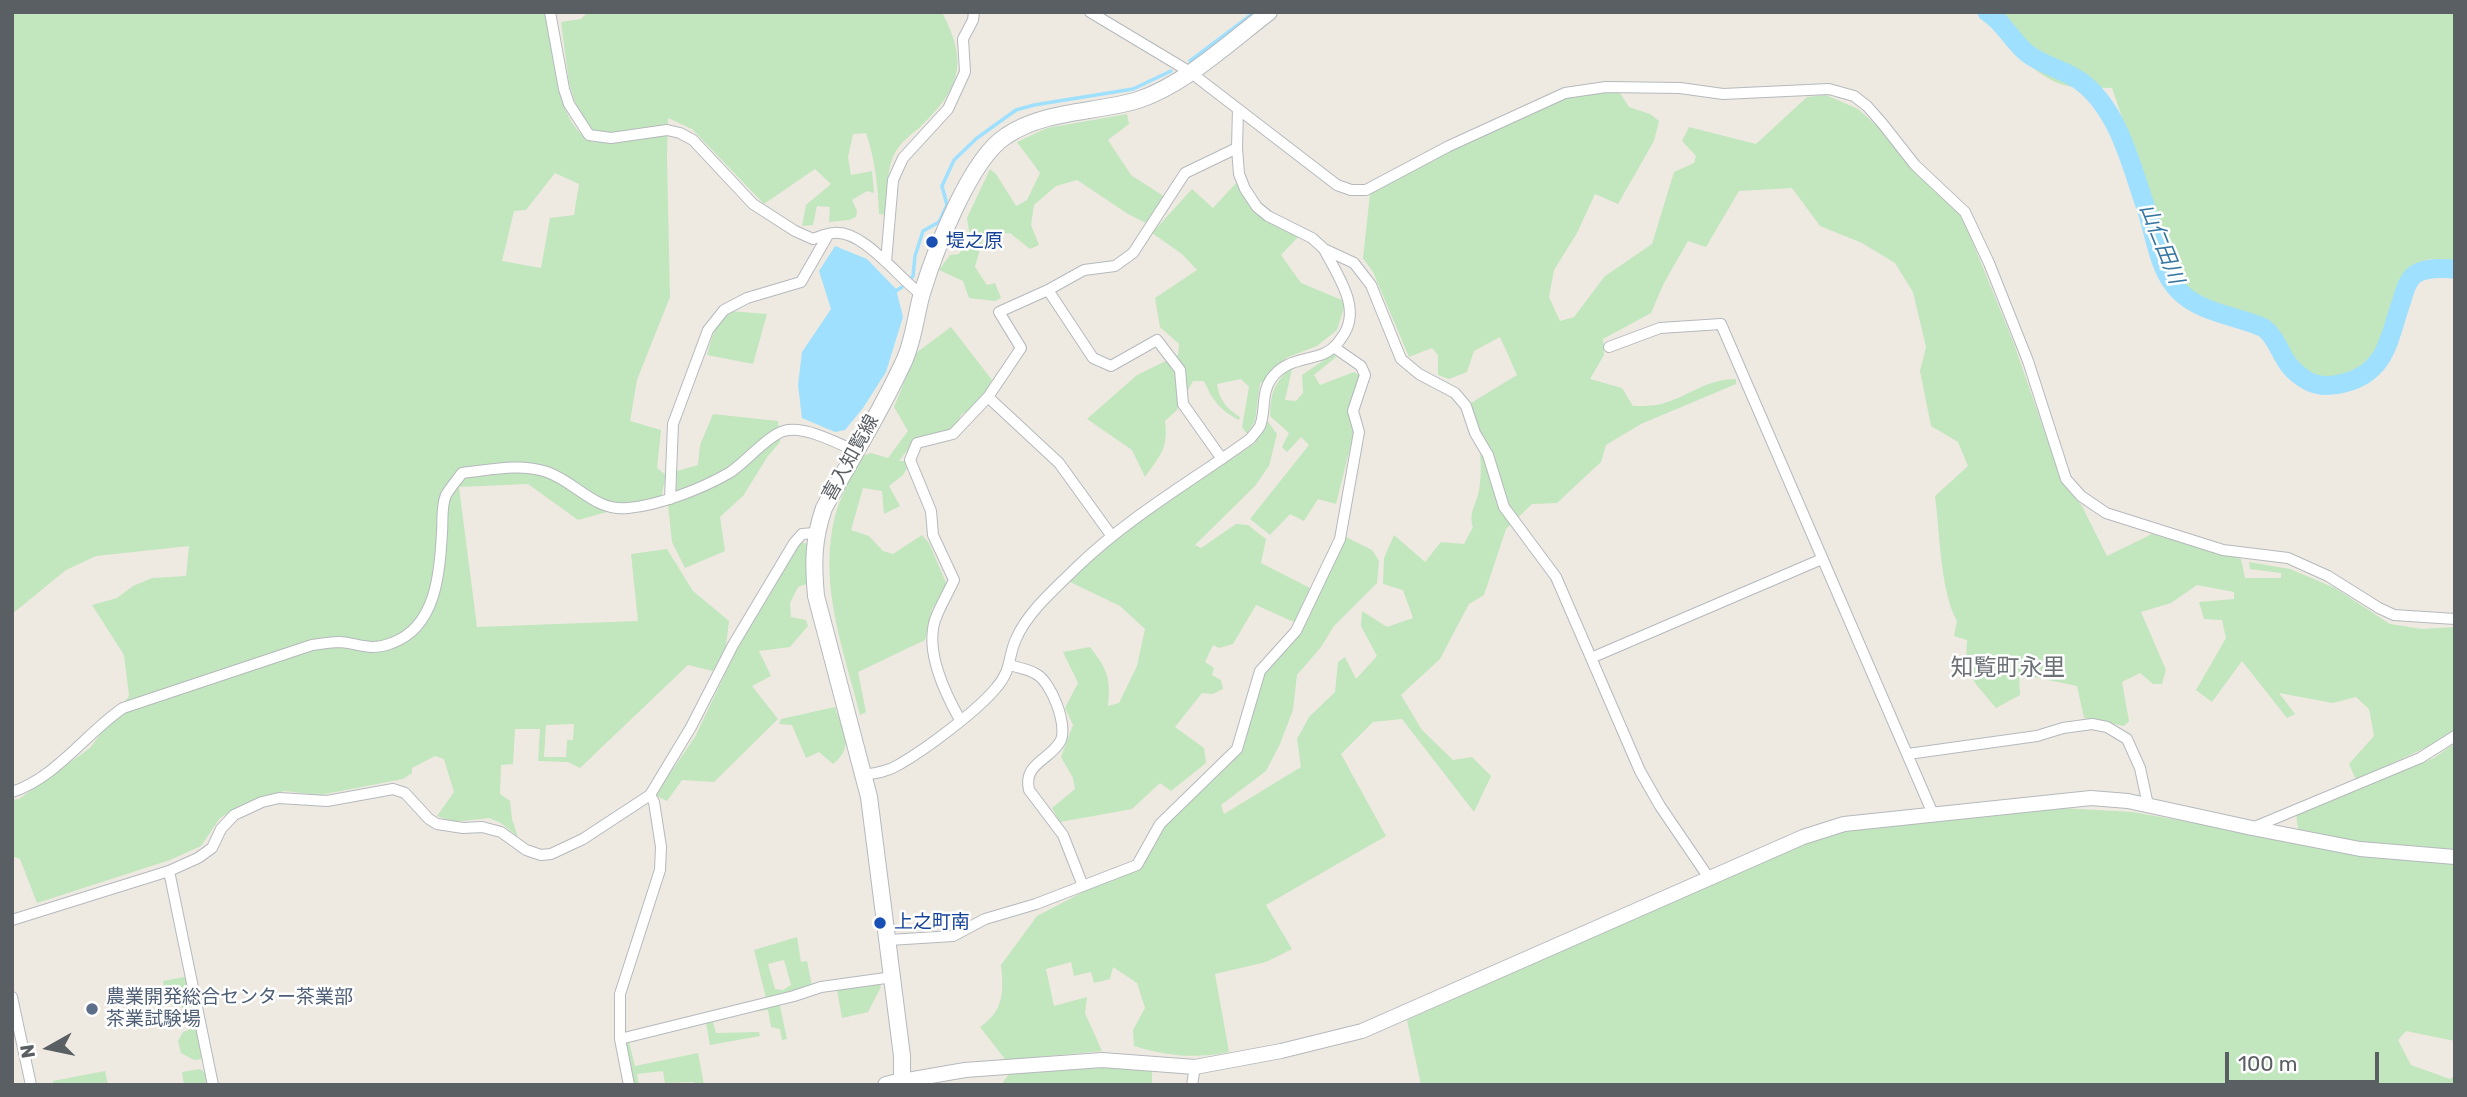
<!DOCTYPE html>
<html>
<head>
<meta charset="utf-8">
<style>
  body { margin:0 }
  #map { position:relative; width:2467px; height:1097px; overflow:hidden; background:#eeeae2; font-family:Rubik,sans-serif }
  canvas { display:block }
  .frame { position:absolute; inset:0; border:14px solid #5a5f63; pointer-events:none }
  .north { position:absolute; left:14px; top:1013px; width:70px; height:70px; -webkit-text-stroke:5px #fff; paint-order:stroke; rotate:261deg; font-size:19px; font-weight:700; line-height:28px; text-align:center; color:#5a5f63 }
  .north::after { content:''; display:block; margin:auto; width:24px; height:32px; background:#5a5f63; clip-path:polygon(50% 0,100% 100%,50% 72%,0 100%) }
  .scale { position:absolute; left:2225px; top:1052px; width:154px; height:32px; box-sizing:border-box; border:4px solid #5a5f63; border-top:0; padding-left:9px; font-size:21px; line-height:24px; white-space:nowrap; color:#5a5f63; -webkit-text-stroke:5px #fff; paint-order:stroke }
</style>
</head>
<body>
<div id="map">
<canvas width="2467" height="1097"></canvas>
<div class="frame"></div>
<div class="north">N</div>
<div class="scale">100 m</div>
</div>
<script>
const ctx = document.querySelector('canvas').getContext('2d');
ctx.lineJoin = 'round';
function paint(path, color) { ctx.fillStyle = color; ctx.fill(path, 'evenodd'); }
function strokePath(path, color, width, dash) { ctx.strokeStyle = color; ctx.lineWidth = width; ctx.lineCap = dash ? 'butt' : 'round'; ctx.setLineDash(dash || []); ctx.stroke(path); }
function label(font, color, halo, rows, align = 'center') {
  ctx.font = font + ' Rubik,"Noto Sans JP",sans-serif'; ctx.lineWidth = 5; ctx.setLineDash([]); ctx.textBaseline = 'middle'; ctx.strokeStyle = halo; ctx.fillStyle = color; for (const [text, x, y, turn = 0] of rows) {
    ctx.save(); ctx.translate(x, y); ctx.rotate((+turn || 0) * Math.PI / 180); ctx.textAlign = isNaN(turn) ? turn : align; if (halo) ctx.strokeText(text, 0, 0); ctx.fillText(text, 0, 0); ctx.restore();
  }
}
paint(new Path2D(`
  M12,12H549C553,48 554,107 581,134C584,138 591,140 595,143L579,114L569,83L561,22L581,19L588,12H942C969,64 960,89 919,128C912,134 901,142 896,151C886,166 887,197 886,215L879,214C878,186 875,159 866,133L853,134L848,157L851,175L872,171L874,193L867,191L852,200L857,211L856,217L849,220L829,222L830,207L817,206L813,225L802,226L806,205L831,184L815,169L764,204L692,129L668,118L667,158L670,297L637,380L630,421L661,430L657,468L666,475L661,497L578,520L528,484L459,487L477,627L638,621L631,554L667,549L693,591L729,621L726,646L713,671L688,665L580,768L568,762L538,761L540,729H515L513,764L501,765L500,794L510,801L512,819L518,837L501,823L489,818L454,822L437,816L454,792L444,759L435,756L412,768V773L403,779L320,795L284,791L244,804L220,818L201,846L170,860L37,903L20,859L12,856V800L19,799L90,748L129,696L124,655L92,605L117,598L133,586L152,578L186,576L189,546L96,556L66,570L12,614ZM555,173L579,184L574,215L550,218L541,268L502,261L514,211L526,210ZM574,724L573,740H567L566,757H544L546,725Z
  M1986,12H2455V262C2445,260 2432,257 2423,261C2387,275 2392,355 2355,374C2341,381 2321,379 2306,379L2286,349L2273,324C2229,313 2210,308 2176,277L2112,88C2097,87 2078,89 2064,85C2033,76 2001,40 1986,12Z
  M1618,90L1629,107L1650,114L1659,121L1654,141L1618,204L1595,194L1577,233L1554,270L1549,297L1560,321L1574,317L1605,276L1652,244L1674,172L1694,163L1696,156L1682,141L1689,127L1756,144L1807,97L1826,95L1858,109L1877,126L1916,172L1962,216L2014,344L2062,482L2082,506L2107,556L2152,534L2241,559L2245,578H2281V573L2250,569L2249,562L2290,569L2335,588L2390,624L2422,629L2455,627V730L2440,741L2356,780L2349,764L2374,736L2369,709L2356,697L2333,703L2279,693L2295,714L2287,718L2242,661L2212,702L2196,690L2226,638L2222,620L2204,619L2199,602L2234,599V592L2197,585L2171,603L2141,612L2166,670L2162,684H2153L2140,673L2122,682L2129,721L2124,726L2084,718L2077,686L2019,674L2020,695L1996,708C1974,681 1964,677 1967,640L1954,636L1957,621C1940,590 1940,533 1935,496L1968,466L1958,442L1931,426L1920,371L1926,347L1913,292L1895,263L1862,243L1820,226L1792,188L1739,191L1706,247L1688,241L1664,283L1651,313L1603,339L1604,355L1590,379L1622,388L1633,406C1642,406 1653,406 1661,404C1688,397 1705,379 1736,379V384L1641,424L1606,445L1601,462L1557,503L1532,504L1506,529L1484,595L1469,604L1440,659L1401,695L1422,730L1453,760L1472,757L1491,776L1474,812L1402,719L1373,722L1341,754L1386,836L1266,905L1292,949L1266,962L1215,974L1229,1052C1196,1059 1166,1056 1134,1046L1133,1030L1145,1008L1137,983L1113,967L1110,979L1094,983L1091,972L1074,976L1071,962L1046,969L1054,1006L1087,997L1085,1013L1102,1051L1039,1057L1008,1063L980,1027C1004,1011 1004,991 1001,965L1037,916L1087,890L1138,868L1164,827L1225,769L1243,747L1264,673L1321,583L1346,537L1372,550L1379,561L1377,583L1334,626L1321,647L1297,675L1293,710L1280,744L1266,771L1221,805L1224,814L1301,767L1297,739L1309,717L1335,692L1338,662L1345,657L1356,679L1377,656L1361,626L1362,611L1387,627L1413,618L1403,590L1383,584L1384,558L1394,535L1425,562L1441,542L1464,544L1473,527C1468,512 1477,504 1479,490C1484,465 1478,427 1471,403L1517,375L1500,337L1474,351L1467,372L1449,379L1438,375V355L1432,348L1409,357L1373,272L1363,258L1370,194L1463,145L1571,96Z
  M1127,114L1129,124L1108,140L1131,175L1165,197L1148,224L1128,214L1077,180L1056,186L1034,205L1031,225L1039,245L1030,249L1010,233L984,235L975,267L987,285L995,283L1001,298L995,301L969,298L963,281L939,270L950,255L959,254L970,237L967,218L990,169L996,174L1016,206L1027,200L1040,173L1017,142L1047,128Z
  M1236,183L1256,214L1299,236L1281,255L1301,283L1342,300L1344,307L1337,330L1317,346L1286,358L1260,384L1255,421L1247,434L1242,427L1249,387L1241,379L1217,384C1219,400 1227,409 1240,417L1239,420C1220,410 1213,401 1204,381H1193L1177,410L1165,421C1169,447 1160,456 1145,477L1132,450L1087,419L1137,375L1178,355L1179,344L1160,327L1155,298L1197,270L1182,254L1152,233L1192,189L1213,208Z
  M730,311L767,314L753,364L707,355C711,338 716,322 730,311Z
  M951,327L992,380L979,403L961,415L954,430L915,440L899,461H906L907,468L903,475L889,486L900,506L884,514L882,491L863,488L851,530L869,536L883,551L893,554L922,535L929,543L947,585L932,609L925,640L858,672L866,712L860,715C846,658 823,598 831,538C834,509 847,483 860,457L871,453L888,458L908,431L894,407L916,353Z
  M1333,354L1336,357L1314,375L1320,385L1354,372L1361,376L1354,432L1336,504L1318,499L1304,521L1290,514L1270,535L1250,519L1309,445L1301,437L1287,452L1282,447L1289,433L1270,416C1271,389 1275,383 1293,365L1285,400L1296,401L1303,393L1302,375Z
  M713,414L778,421L780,442L768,456L743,496L720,517L725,551L685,568L672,542L668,505L676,500L677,471L698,465L700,445Z
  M1266,419L1277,434L1269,466L1255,486L1195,545L1201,548L1236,524L1248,525L1266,539L1261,563L1310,588L1294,622L1256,605L1233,644L1219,648L1213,645L1205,662L1214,668L1212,675L1221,680L1223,689L1213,694L1202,693L1175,727L1204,748L1206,763L1171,791L1160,783L1132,809L1060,822L1052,808L1075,789L1073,778L1061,757L1073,725L1065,708L1078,683L1063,652L1090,647C1107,669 1111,678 1108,706L1119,703L1137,666L1145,629L1120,606L1070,582L1116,536L1255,443Z
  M801,542L808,544L806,584L798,587L790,603L791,617L806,620L808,626L790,647L759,651L771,676L752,686L778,719L714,782L682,780L667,801L655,795L695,737L736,651Z
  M835,707C842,730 856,746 833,764L819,752L806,758L792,725L779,724L781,719Z
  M2455,743V1041L2406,1031L2398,1040L2411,1065L2450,1079L2455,1075V1085H1421L1407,1020L1806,842L1840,831L2061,808L2133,812L2300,842L2296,814L2434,758Z
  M797,937L801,962L807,961L812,986L778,997L787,1039L782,1040L780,1029L771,1027L768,1010L742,1013L766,998L754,950ZM784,960L791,985L783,990L775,989L768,964Z
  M184,977L186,979L193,1013L188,1014L180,1005H167L163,981Z
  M880,984L881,987L868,1012L842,1018L837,990Z
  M713,1022L716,1033L759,1032L760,1036L710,1045L706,1023Z
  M196,1027L202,1059L194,1060L181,1053L178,1041L183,1032Z
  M629,1042L635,1066L698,1053L704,1085H696L694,1082L665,1083L663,1071L637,1074L639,1085H635L625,1043Z
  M1105,1064L1152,1069V1085H1004L1003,1082L1009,1074Z
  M200,1069L205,1073L208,1085H184L182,1072Z
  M105,1071L108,1085H53V1081Z`), '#c2e6bd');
paint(new Path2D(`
  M835,246L867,259L896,289L903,317L886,372L863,408L845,430L835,432L802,418L798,385L802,352L831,309L819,271Z`), '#a0e0ff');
strokePath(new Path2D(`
  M1190,61L1255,12
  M909,280L913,276L915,256L923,231L939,222L947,205L942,186L954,160L977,138L1016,110L1034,105L1133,89L1171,71
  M893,293L902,287`), '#a0e0ff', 3.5);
strokePath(new Path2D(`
  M1987,12C2004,22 2012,42 2028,54C2045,67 2068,70 2084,84C2120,113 2132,169 2147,211C2155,236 2159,271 2178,290C2201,314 2236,315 2264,328C2283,343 2278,364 2308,381C2319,387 2333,386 2344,383C2388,372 2389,336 2402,300C2404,292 2407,282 2413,276C2423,267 2442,268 2455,269`), '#a0e0ff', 19);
const minor = new Path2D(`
  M550,12L564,89L569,104L589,135L611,138L667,130L680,133L693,140L753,204L795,231L813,239C819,237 827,233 834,233C864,230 899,279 922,295
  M1090,12L1190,72L1337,185L1351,190H1366L1449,146L1565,93L1606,87L1680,88L1723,94L1829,89L1854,96L1867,106L1882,123L1915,165L1965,212L1989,263L2028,361L2066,479L2081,496L2106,513L2223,550L2288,558L2328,576L2379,608L2394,615L2455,619
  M1238,109L1237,148L1239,174L1245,189L1257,207L1268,216L1312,238L1324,249L1354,263L1371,285L1401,359L1419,374L1455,393L1466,406L1475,433L1488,455L1504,507L1556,577L1640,771L1660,806L1709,878
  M886,262L893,180L903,158L948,109L965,72L963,39L973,20L974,12
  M1048,290L1093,358L1111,366L1157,340L1180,370L1183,404L1222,459
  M1609,347L1660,328L1721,324L1933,814
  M988,397L1059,463L1111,535
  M670,499L673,424L708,330L724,310L747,298L801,282L828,235
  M1591,658L1822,559
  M1010,665C1018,668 1029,669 1036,674C1051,681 1069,727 1060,742C1048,761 1023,764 1029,790L1063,835L1083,886
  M960,720C945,693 925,652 935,620C940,606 948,593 954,580L933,535L931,511L910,460L917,443L953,434L988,397L1021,348L999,312L1048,290L1084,270L1115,266L1133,253L1185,173L1237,148
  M1908,754L2037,736L2063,728L2092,724L2107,727L2127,739L2140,768L2148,805
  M864,775C877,773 889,771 900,764C926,749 977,711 996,688C1012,670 1008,656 1016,639C1028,611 1057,587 1078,566C1130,516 1192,481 1250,439C1253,435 1258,430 1260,426C1266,411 1261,393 1271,379C1283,362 1299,361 1317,356C1329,353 1336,347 1342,337C1363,309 1337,275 1324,249
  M12,792C57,777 86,733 123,708L312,645C321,644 330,642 339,642C359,643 369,652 392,643C436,627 440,573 442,532C443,521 441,506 446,495C450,488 457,480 462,473C491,470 519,463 547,472C576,482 595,512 628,508C660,505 701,489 729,473C744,464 768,435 784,431C803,425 838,443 855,451
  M2252,828L2420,758L2455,736
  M169,871L213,1085
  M12,920L169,871L198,858L212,848L221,829L234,815L262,802L279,798L327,801L393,789L405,793L429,819L437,824L463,828L482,827L501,832L526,850L541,855L551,854L583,839L650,795L691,727L733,645L794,543L802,534L815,533
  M889,940L953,936L985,919L1036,904L1137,865L1160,824L1237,749L1260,671L1296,631L1340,539L1359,432L1353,411L1365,375L1361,366L1335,348
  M12,997L31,1085
  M620,1039L794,996L821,987L893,977
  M629,1085L620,1039V994L660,870L661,847L654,802L650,795
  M1192,1085L1195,1067`);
const tertiary = new Path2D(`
  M901,1085L902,1081L965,1070L1102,1060L1195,1067L1281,1051L1362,1031L1803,837L1844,824L2091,798L2128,801L2252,828L2360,849L2455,857`);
const secondary = new Path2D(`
  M886,1085L902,1081V1056L869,797L816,596C813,563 813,540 824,508C851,459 882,410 905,359C914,338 916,314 922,293C935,251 970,159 1006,136C1044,110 1095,113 1138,100C1184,85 1230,42 1269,12`);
strokePath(minor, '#b5b9bd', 12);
strokePath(tertiary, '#b5b9bd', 16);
strokePath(secondary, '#b5babf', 18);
strokePath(minor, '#fff', 10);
strokePath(tertiary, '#fff', 14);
strokePath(secondary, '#fff', 16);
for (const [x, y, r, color] of [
  [932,242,7,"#1a4fb4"],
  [880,923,7,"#1a4fb4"],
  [92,1009,7,"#5c6f8a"]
]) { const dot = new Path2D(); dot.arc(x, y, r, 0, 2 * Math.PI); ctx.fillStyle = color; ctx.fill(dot); strokePath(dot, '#fff', 2.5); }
label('19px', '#164399', '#fff', [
  ["堤之原",946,242],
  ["上之町南",894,923]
], 'left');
label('19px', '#5a5f63', '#fff', [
  ["喜入知覧線",851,458,-61]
]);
label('19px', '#4e5e75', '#fff', [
  ["農業開発総合センター茶業部",106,998],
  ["茶業試験場",106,1020]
], 'left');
label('italic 21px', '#3777a2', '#fff', [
  ["山仁田川",2161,244,68]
]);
label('23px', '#6b7175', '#fff', [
  ["知覧町永里",2008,668]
]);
</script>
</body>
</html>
